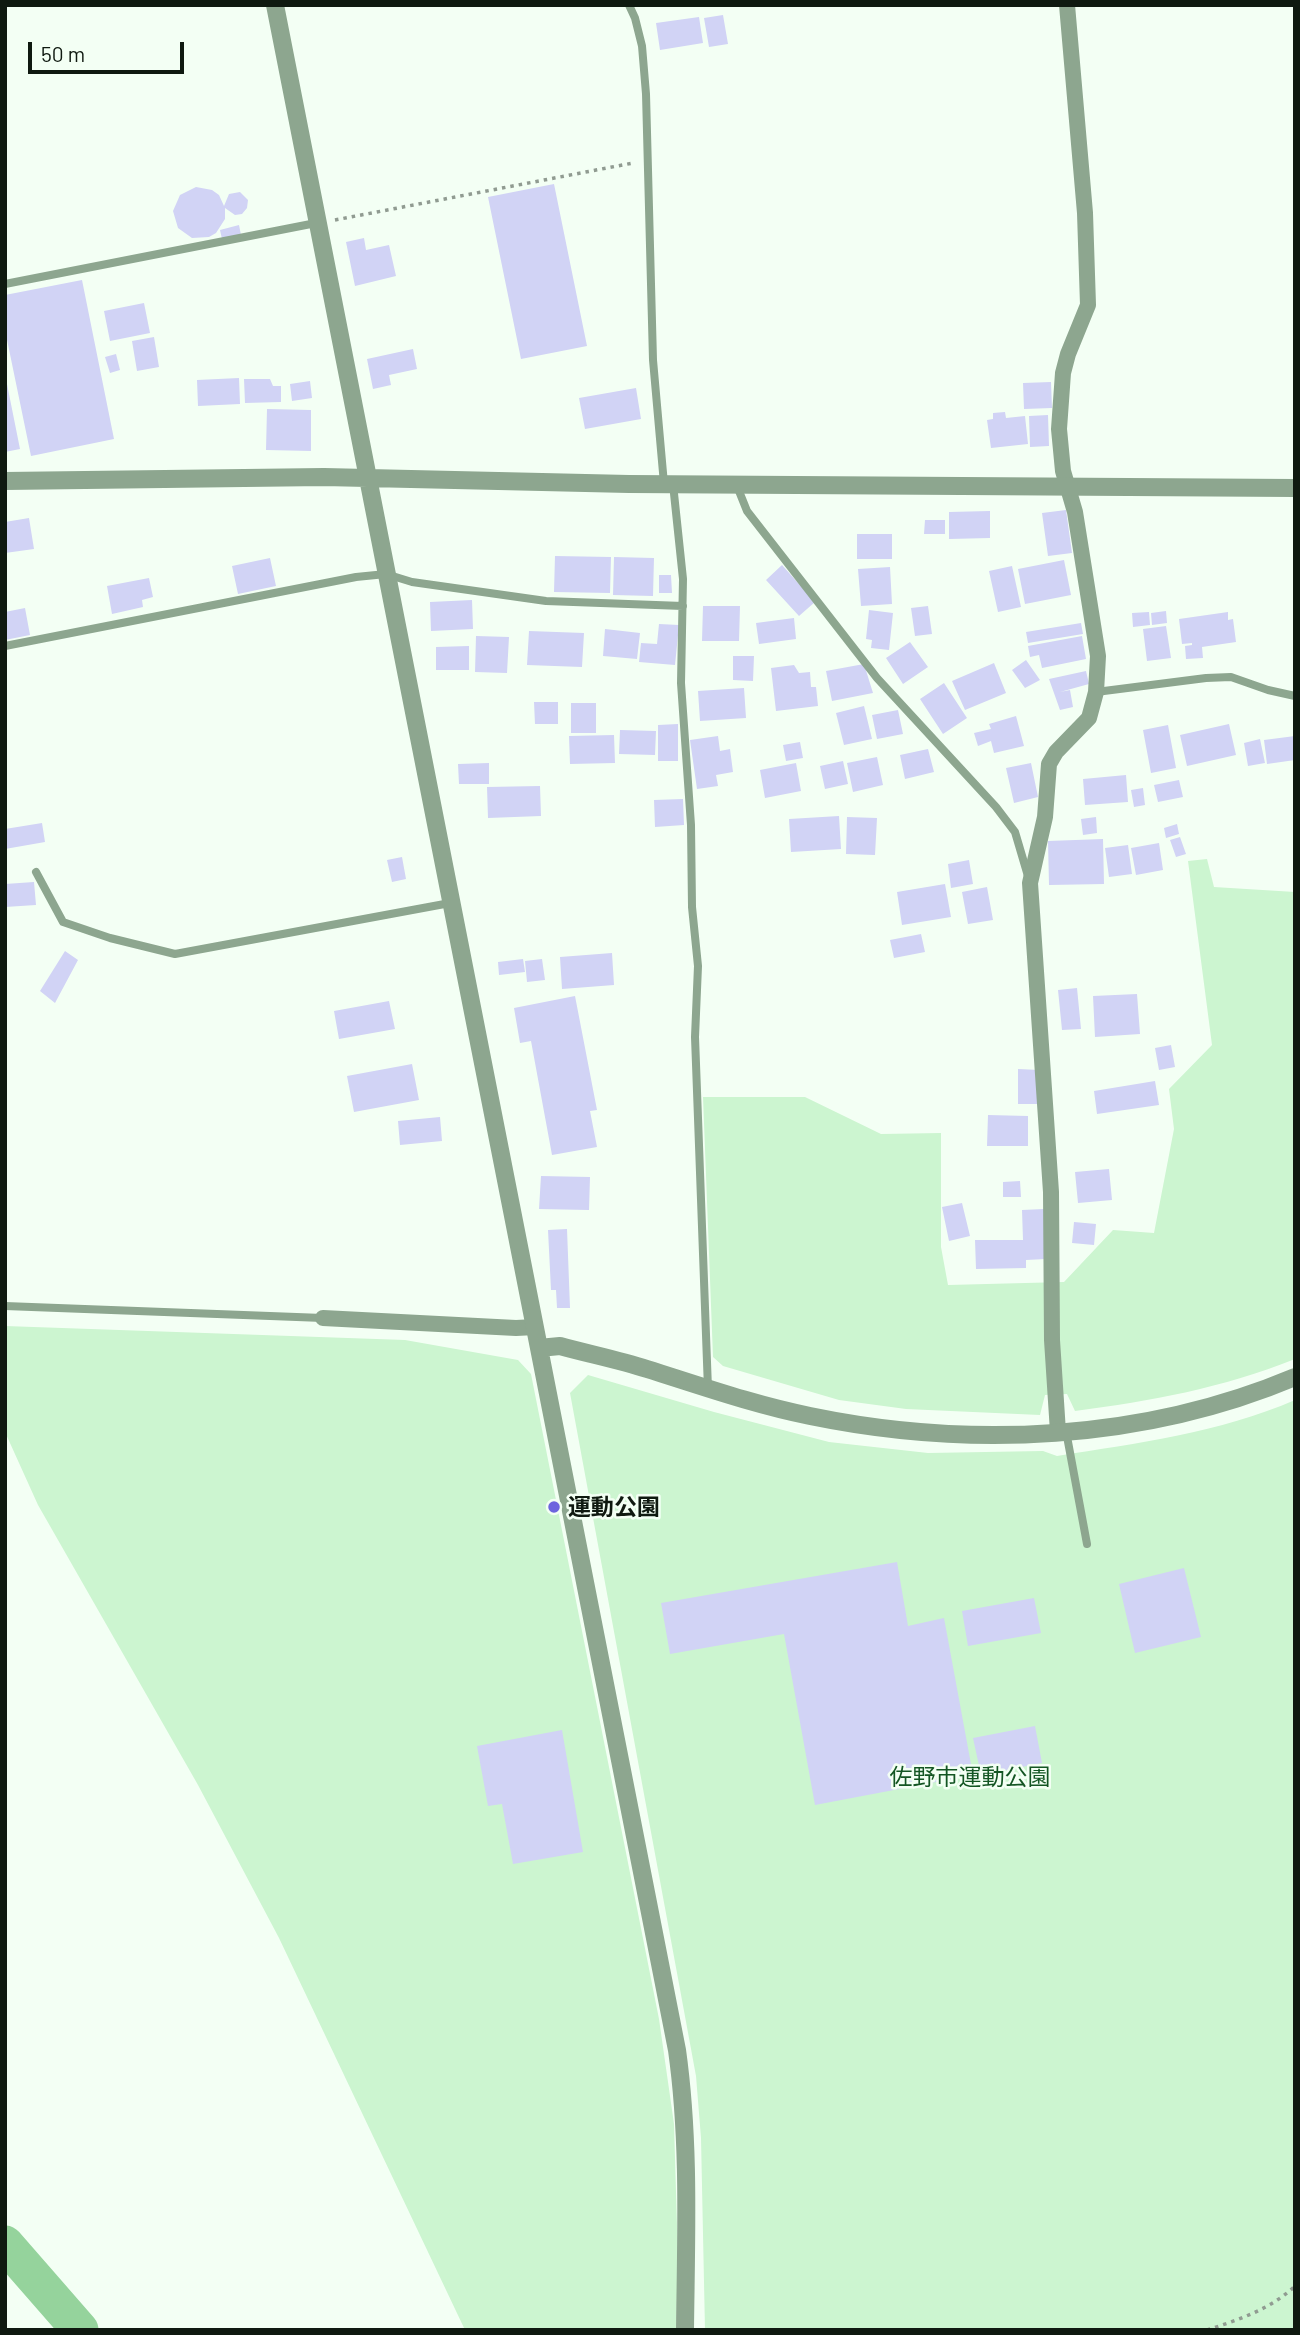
<!DOCTYPE html>
<html>
<head>
<meta charset="utf-8">
<style>
  body { margin:0 }
  #map { position:relative; width:1300px; height:2335px; overflow:hidden; background:#f3fff4; font-family:Barlow,sans-serif }
  canvas { display:block }
  .frame { position:absolute; inset:0; border:7px solid #0f1910; pointer-events:none }
  .scale { position:absolute; left:28px; top:42px; width:156px; height:32px; box-sizing:border-box; border:4px solid #0f1910; border-top:0; padding-left:9px; font-size:21px; line-height:24px; white-space:nowrap; color:#0f1910; -webkit-text-stroke:5px #f3fff4; paint-order:stroke }
</style>
</head>
<body>
<div id="map">
<canvas width="1300" height="2335"></canvas>
<div class="frame"></div>
<div class="scale">50 m</div>
</div>
<script>
const ctx = document.querySelector('canvas').getContext('2d');
ctx.lineJoin = 'round';
function paint(path, color) { ctx.fillStyle = color; ctx.fill(path, 'evenodd'); }
function strokePath(path, color, width, dash) { ctx.strokeStyle = color; ctx.lineWidth = width; ctx.lineCap = dash ? 'butt' : 'round'; ctx.setLineDash(dash || []); ctx.stroke(path); }
function label(font, color, halo, rows, align = 'center') {
  ctx.font = font + ' Barlow,"Noto Sans JP",sans-serif'; ctx.lineWidth = 5; ctx.setLineDash([]); ctx.textBaseline = 'middle'; ctx.strokeStyle = halo; ctx.fillStyle = color; for (const [text, x, y, turn = 0] of rows) {
    ctx.save(); ctx.translate(x, y); ctx.rotate((+turn || 0) * Math.PI / 180); ctx.textAlign = isNaN(turn) ? turn : align; if (halo) ctx.strokeText(text, 0, 0); ctx.fillText(text, 0, 0); ctx.restore();
  }
}
paint(new Path2D(`
  M1207,859L1214,887L1295,892V1359C1222,1388 1152,1401 1075,1411L1067,1394L1045,1395L1040,1415L906,1409L839,1400L723,1366L713,1357L703,1097H805L881,1134L941,1133V1247L948,1285L1064,1282L1113,1230L1154,1233L1174,1129L1169,1089L1212,1045L1188,861Z
  M5,1326L405,1340L518,1360L531,1374L659,2019L674,2124L678,2259L676,2330H465L279,1938L198,1785L38,1505L5,1432Z
  M588,1375L714,1412L829,1442L928,1453L1043,1451L1057,1456C1138,1443 1219,1433 1295,1400V2330H705L701,2138L696,2076L570,1393Z`), '#ccf5d0');
strokePath(new Path2D(`
  M5,2244L80,2330`), '#95d39c', 37);
paint(new Path2D(`
  M723,15L728,44L709,47L704,18Z
  M699,17L703,43L660,50L656,23Z
  M554,184L587,346L521,359L488,197Z
  M196,187L212,190L219,195L224,206L229,194L240,192L248,200L247,208L242,214L235,215L225,208V219L216,233L209,237L192,238L178,228L173,211L180,195Z
  M239,225L241,235L222,239L220,230Z
  M364,238L366,250L389,245L396,276L355,286L346,242Z
  M82,280L114,439L31,456L5,330V295Z
  M144,303L150,333L110,341L104,311Z
  M154,337L159,367L137,371L132,341Z
  M413,349L417,369L389,375L391,385L373,389L367,359Z
  M116,354L120,370L110,373L105,357Z
  M5,374L20,449L5,452Z
  M239,378L240,404L198,406L197,380Z
  M244,379H270L273,386H281V402L245,403Z
  M310,381L312,398L292,401L290,384Z
  M1051,382L1052,408L1024,409L1023,383Z
  M636,388L641,419L585,429L579,398Z
  M267,409L311,410V451L266,450Z
  M1005,412L1006,418L1025,416L1028,444L991,448L987,420L993,419V413Z
  M1048,415L1049,446L1030,447L1029,416Z
  M1066,510L1072,553L1048,556L1042,513Z
  M990,511V538L949,539V512Z
  M29,518L34,549L5,553V522Z
  M925,520H945V534H924Z
  M857,534H892V559H857Z
  M555,556L611,557L610,593L554,592Z
  M614,557L654,558L653,596L613,595Z
  M270,558L276,586L238,594L232,566Z
  M1064,560L1071,595L1025,604L1018,569Z
  M782,565L815,602L799,616L766,580Z
  M1012,566L1021,607L998,612L989,571Z
  M890,567L892,604L861,606L858,569Z
  M659,575H671L672,593H659Z
  M149,578L153,597L142,600L143,607L112,614L107,586Z
  M472,600L473,629L431,631L430,602Z
  M703,606H740L739,641H702Z
  M928,606L932,634L915,636L911,608Z
  M25,608L30,635L5,640V612Z
  M869,610L893,613L889,650L871,648L872,640L866,639Z
  M1166,611L1167,623L1152,625L1151,613Z
  M1149,612L1150,625L1133,627L1132,613Z
  M1228,612V620L1233,619L1236,642L1202,647L1203,658L1186,659L1185,646L1192,645V643L1182,644L1179,619Z
  M794,618L796,639L759,644L756,623Z
  M1081,623L1083,634L1028,643L1026,632Z
  M659,624L679,625L675,665L639,662L641,643L657,644Z
  M1166,626L1171,658L1147,661L1143,629Z
  M605,629L640,633L637,659L603,656Z
  M529,631L584,633L582,667L527,665Z
  M476,636L509,637L507,673L475,672Z
  M1082,636L1086,659L1042,668L1039,655L1030,657L1028,646Z
  M910,642L928,667L903,684L886,658Z
  M469,646V670H436V647Z
  M733,656H754L753,681L733,680Z
  M1026,660L1040,680L1025,688L1012,670Z
  M994,663L1006,693L965,710L952,681Z
  M864,664L873,693L832,701L826,671Z
  M794,665L799,673L810,672L811,687H816L818,706L776,711L771,668Z
  M1086,671L1089,684L1060,692L1070,690L1073,707L1060,710L1049,679Z
  M944,683L967,718L943,734L920,699Z
  M744,688L746,718L700,721L698,691Z
  M534,702H558V724H535Z
  M571,703H596V733H571Z
  M864,706L872,739L844,745L836,713Z
  M898,710L903,734L877,739L872,715Z
  M1016,716L1024,746L994,753L991,741L978,746L974,733L991,729L989,724Z
  M678,724V761H658V725Z
  M1229,724L1236,755L1187,766L1180,735Z
  M1168,725L1176,768L1151,773L1143,730Z
  M620,730L656,731L655,755L619,754Z
  M614,735L615,763L570,764L569,736Z
  M718,736L720,751L730,749L733,772L716,775L718,786L697,789L690,740Z
  M1295,736V760L1267,764L1264,740Z
  M1260,739L1265,763L1248,766L1244,743Z
  M800,742L803,758L786,761L783,745Z
  M928,749L934,772L905,779L900,755Z
  M877,757L883,785L853,792L847,763Z
  M843,761L848,784L825,789L820,766Z
  M489,763V784H459L458,764Z
  M796,763L801,791L765,798L760,770Z
  M1031,763L1038,797L1014,803L1006,768Z
  M1126,775L1128,802L1085,805L1083,779Z
  M1179,780L1183,797L1158,802L1154,785Z
  M540,786L541,816L488,818L487,787Z
  M1143,788L1145,805L1134,807L1131,790Z
  M683,799L684,825L655,827L654,800Z
  M839,816L841,849L791,852L789,819Z
  M847,817L877,818L875,855L846,854Z
  M1096,817L1097,833L1083,835L1081,819Z
  M42,823L45,842L5,849V829Z
  M1177,824L1179,834L1166,838L1164,828Z
  M1180,837L1186,854L1176,857L1170,840Z
  M1103,839L1104,884L1049,885L1048,841Z
  M1159,843L1163,870L1136,875L1131,848Z
  M1128,845L1132,874L1109,877L1105,848Z
  M402,857L406,879L392,882L387,860Z
  M969,860L973,884L951,888L948,864Z
  M34,882L36,905L5,907V884Z
  M945,884L951,917L902,925L897,892Z
  M987,887L993,920L968,924L962,892Z
  M921,934L925,952L894,958L890,940Z
  M65,951L78,960L55,1003L40,991Z
  M612,953L614,985L562,989L560,957Z
  M523,959L525,972L499,975L498,962Z
  M542,959L545,980L527,982L525,961Z
  M1077,988L1081,1029L1062,1030L1058,990Z
  M1137,994L1140,1034L1095,1037L1093,996Z
  M575,996L597,1110L590,1111L597,1147L552,1155L531,1041L520,1043L514,1008Z
  M389,1001L395,1029L339,1039L334,1011Z
  M1171,1045L1175,1067L1159,1070L1155,1048Z
  M412,1064L419,1100L354,1112L347,1076Z
  M1018,1069L1039,1070V1104H1018Z
  M1155,1081L1159,1105L1097,1114L1094,1091Z
  M988,1115L1028,1116V1146H987Z
  M440,1117L442,1141L400,1145L398,1121Z
  M1109,1169L1112,1200L1078,1203L1075,1172Z
  M541,1176L590,1177L589,1210L539,1209Z
  M1020,1181L1021,1197H1003V1182Z
  M962,1203L970,1236L949,1241L942,1207Z
  M1044,1209L1046,1259L1026,1260V1268L976,1269L975,1240H1023L1022,1210Z
  M1074,1222L1096,1224L1094,1245L1072,1243Z
  M567,1229L570,1308H557L556,1290H551L548,1230Z
  M897,1562L908,1626L944,1618L973,1775L815,1805L784,1634L670,1654L661,1603Z
  M1184,1568L1201,1637L1135,1653L1119,1584Z
  M1034,1598L1041,1633L968,1646L962,1611Z
  M1035,1726L1042,1763L981,1775L973,1738Z
  M562,1730L583,1852L513,1864L502,1804L488,1806L477,1746Z`), '#d1d3f5');
strokePath(new Path2D(`
  M335,220L633,163
  M1207,2330C1238,2320 1271,2309 1295,2286`), '#909b91', 3.5, [3.5, 5]);
strokePath(new Path2D(`
  M629,5L635,18L642,46L646,94L653,360L664,484
  M5,284L316,223
  M673,484L683,579L681,683L691,825L692,907L698,966L695,1037L708,1389
  M737,486L747,511L877,678L996,807L1015,832L1028,876
  M5,646L356,577L386,574L412,582L546,601L683,606
  M1096,692L1206,678L1231,677L1268,690L1295,696
  M36,872L63,922L110,938L175,954L450,903
  M5,1306L323,1318
  M1066,1431L1087,1544`), '#8da68f', 8);
strokePath(new Path2D(`
  M323,1318L516,1328L535,1327
  M1058,1432L1052,1340L1051,1192L1030,883L1045,817L1049,764L1056,752L1089,718L1096,692L1098,656L1075,512L1063,471L1059,429L1063,373L1068,354L1088,305L1085,213L1067,5`), '#8da68f', 16);
strokePath(new Path2D(`
  M275,5L677,2050C690,2143 686,2236 685,2330
  M5,481L324,477L629,484L1295,488
  M539,1348L560,1346C589,1354 619,1360 647,1369C701,1386 755,1405 810,1416C970,1449 1143,1441 1295,1377`), '#8da68f', 18);
for (const [x, y, r, color] of [
  [554,1507,7,"#6d64de"]
]) { const dot = new Path2D(); dot.arc(x, y, r, 0, 2 * Math.PI); ctx.fillStyle = color; ctx.fill(dot); strokePath(dot, '#f3fff4', 2.5); }
label('bold 23px', '#0f1910', '#f3fff4', [
  ["運動公園",568,1507]
], 'left');
label('23px', '#135523', '#f3fff4', [
  ["佐野市運動公園",970,1777]
]);
</script>
</body>
</html>
